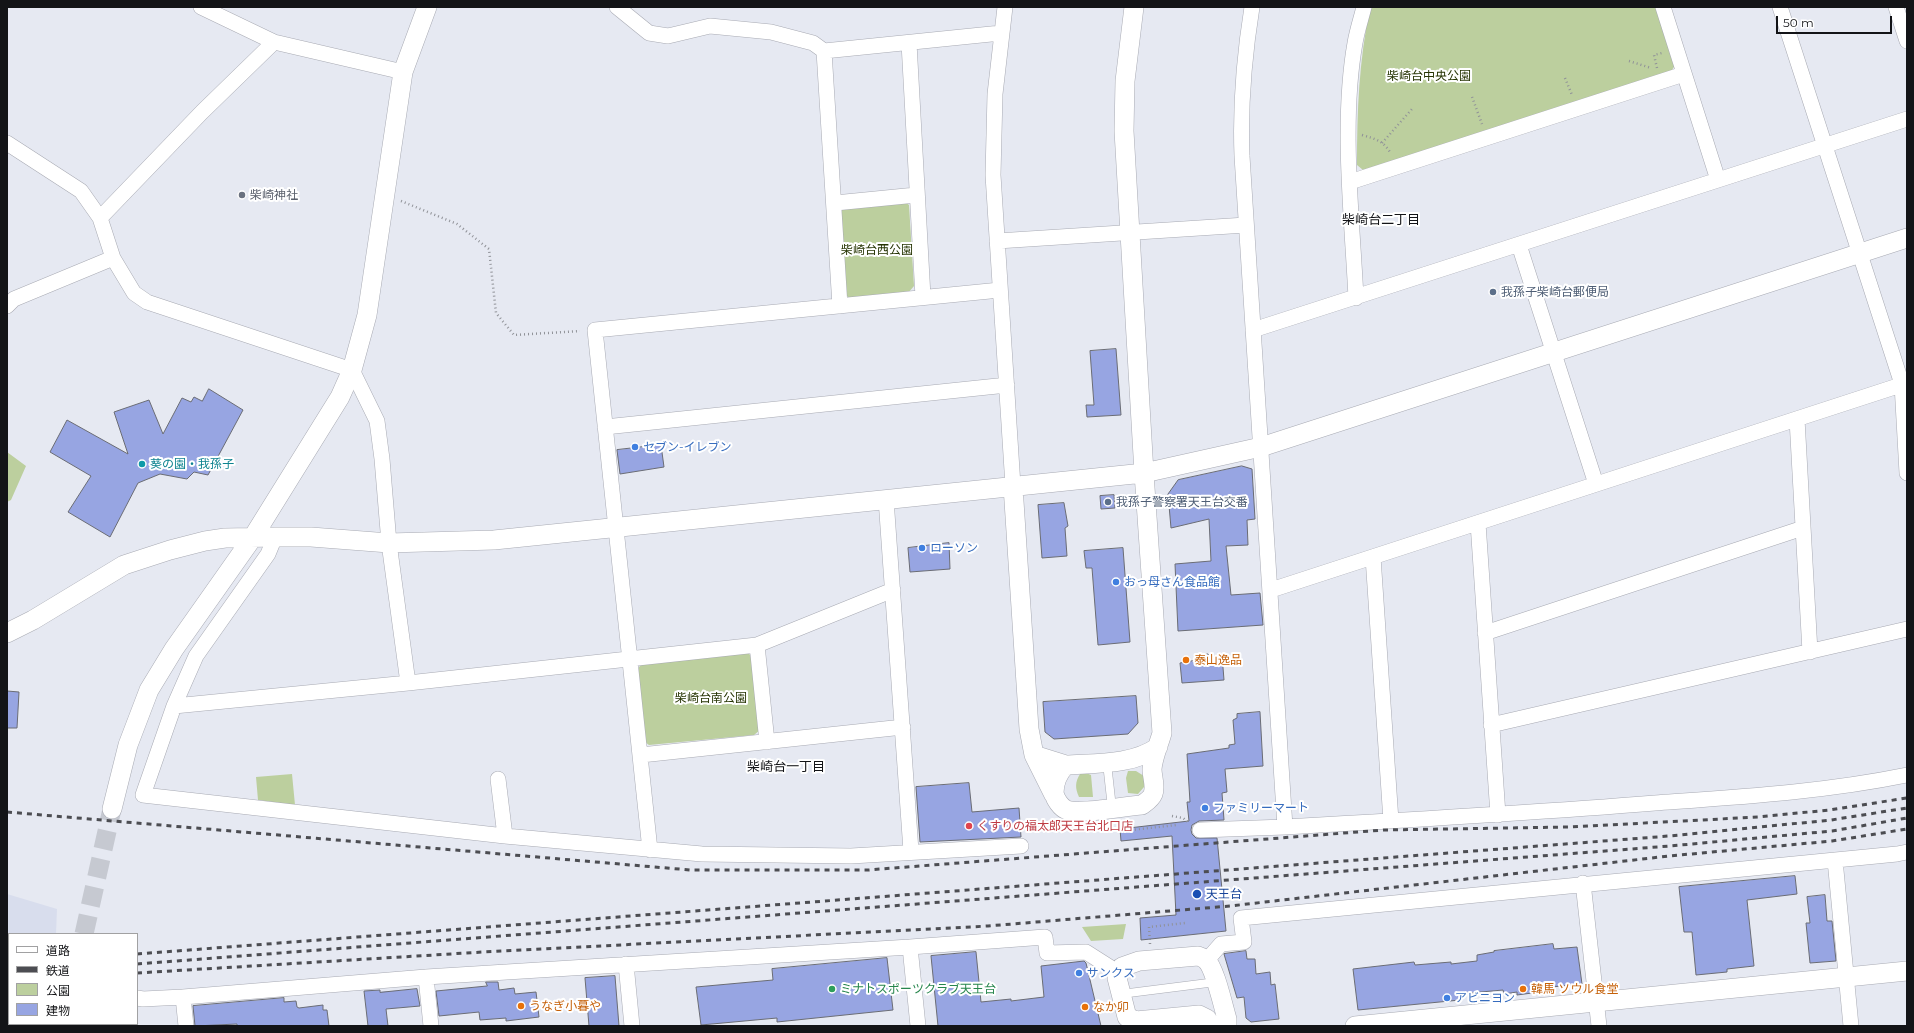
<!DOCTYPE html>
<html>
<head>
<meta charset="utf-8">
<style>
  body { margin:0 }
  #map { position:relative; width:1914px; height:1033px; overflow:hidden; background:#e6e9f2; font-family:Montserrat,"Noto Sans JP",sans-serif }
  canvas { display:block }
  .frame { position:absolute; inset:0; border:8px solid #131417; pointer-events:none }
  .legend { position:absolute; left:8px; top:933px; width:130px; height:92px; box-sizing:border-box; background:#fff; border:1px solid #a1a1a2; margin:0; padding:5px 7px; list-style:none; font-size:12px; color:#131417 }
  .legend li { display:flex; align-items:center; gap:8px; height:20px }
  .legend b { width:20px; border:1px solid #a1a1a2 }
  .scale { position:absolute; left:1776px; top:16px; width:116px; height:18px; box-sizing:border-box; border:2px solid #131417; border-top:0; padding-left:5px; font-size:12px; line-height:14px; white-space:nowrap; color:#131417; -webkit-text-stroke:3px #fff; paint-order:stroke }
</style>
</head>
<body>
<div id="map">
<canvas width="1914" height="1033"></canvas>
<div class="frame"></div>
<ul class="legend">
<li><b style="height:5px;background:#fff"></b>道路</li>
<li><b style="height:5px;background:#4c4d52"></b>鉄道</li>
<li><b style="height:11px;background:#bccf9e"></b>公園</li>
<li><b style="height:11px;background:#97a5e2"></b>建物</li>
</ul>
<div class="scale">50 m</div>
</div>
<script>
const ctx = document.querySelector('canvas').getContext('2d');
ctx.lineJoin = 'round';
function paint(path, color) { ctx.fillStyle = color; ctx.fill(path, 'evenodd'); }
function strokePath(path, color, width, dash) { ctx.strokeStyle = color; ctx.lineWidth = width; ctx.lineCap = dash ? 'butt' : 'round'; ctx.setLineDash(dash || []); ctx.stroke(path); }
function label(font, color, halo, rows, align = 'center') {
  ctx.font = font + ' Montserrat,"Noto Sans JP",sans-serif'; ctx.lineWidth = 4; ctx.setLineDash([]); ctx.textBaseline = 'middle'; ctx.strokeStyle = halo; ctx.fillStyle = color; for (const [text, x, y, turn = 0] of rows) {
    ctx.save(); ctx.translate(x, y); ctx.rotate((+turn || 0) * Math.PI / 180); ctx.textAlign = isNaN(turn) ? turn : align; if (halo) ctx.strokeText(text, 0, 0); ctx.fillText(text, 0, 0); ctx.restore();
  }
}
paint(new Path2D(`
  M7,894L57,909L56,934H9V989L7,990Z`), '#d8dded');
paint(new Path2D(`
  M1370,7H1656L1675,65L1671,72L1363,170L1357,165C1357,109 1359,62 1370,7Z
  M904,201L909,205L914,286L908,293L849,298L845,294L840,213L845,206Z
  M7,452L26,466L11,500L7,502Z
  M746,652L752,656L760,730L754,735L649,745L645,742L637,669L642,664Z
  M1128,771H1136L1144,776V787L1138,794L1128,793L1126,778Z
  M1086,773L1091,775L1093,797H1079C1075,788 1075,782 1080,774Z
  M292,774L295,805L258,800L256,777Z
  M1126,924L1123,939L1091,941L1082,927Z`), '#bccf9e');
const building = new Path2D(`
  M1116,349L1121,415L1087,417L1086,405H1094L1090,351Z
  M209,389L243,410L208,475L194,472L187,479L160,474L138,483L110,537L68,512L91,476L50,452L67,420L128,454L114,412L149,400L163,434L182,398L191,402L194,397L202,401Z
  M661,445L664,467L620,474L617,450Z
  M1242,466L1252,469L1255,519L1247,520L1248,545L1226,546L1231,595L1260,593L1263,625L1178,631L1175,564L1211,561L1209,519L1171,528L1168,494L1178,480Z
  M1114,495L1115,508L1101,509L1100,496Z
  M1064,503L1068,526L1065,528L1067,556L1042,558L1038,505Z
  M949,543L950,569L910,572L908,548Z
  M1123,548L1130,642L1098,645L1092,568H1086L1084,551Z
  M1197,654H1208L1209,656L1222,655L1224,680L1182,683L1180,663L1197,660Z
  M7,691L19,692L17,728H7Z
  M1136,696L1138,723L1128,734L1054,739L1045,732L1043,702Z
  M1260,712L1263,766L1225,769L1227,792L1222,793L1224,820L1199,821L1192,825L1191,830L1192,834L1196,838H1217L1226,931L1141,940L1140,918L1176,915L1172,836L1121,841L1120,829L1189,821L1187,802H1190L1187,754L1229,748V745L1235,744L1233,720L1237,718V714Z
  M969,783L972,812L1019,808L1021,837L920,842L916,787Z
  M1795,876L1797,894L1747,900L1754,966L1727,969V972L1696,975L1692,932H1684L1679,887Z
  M1825,895L1827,921H1832L1836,961L1810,963L1806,923H1810L1807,897Z
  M1553,944L1554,949L1577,947L1582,984L1531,989L1532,993L1517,995V992L1504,994L1503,990L1459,994L1460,1000L1358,1010L1353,969L1414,962L1415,965L1451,962V964L1477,961V955L1494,952V951Z
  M1246,951L1247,959H1255L1256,974L1270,972L1271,985L1275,984L1279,1019L1251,1022L1246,1018L1244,997L1237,998L1224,954Z
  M976,952L981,1002L1011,999V1001L1044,997L1041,966L1084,961L1086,963L1101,1026H938L931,956Z
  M887,958L893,1010L777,1022V1018L701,1025L696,987L773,980L772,969Z
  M615,976L619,1026H589L585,978Z
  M486,982H498L499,990L514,988L515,994L536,992L539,1017L506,1021V1018L480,1020L479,1012L439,1016L436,991L487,986Z
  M417,989L420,1006L386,1009L388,1026H368L364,991L380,990V992Z
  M284,998V1002L296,1001L297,1007L299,1008L323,1005V1010H327L329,1026H237V1024L195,1026L193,1006Z`);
paint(building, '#97a5e2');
strokePath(building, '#6a6c74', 1);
strokePath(new Path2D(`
  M84,934L112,809`), '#c6c9d1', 19, [19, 10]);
const service = new Path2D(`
  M1107,763L1112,808
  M1121,994L1216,982`);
const minor = new Path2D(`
  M201,7L274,42L403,72
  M617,7L649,33L668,36L710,26L771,32L813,43L824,51L1001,33
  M1005,7L995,94L993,175L1013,486
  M1663,7L1718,180
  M1780,7L1902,384L1907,473
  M1896,7L1907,41
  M909,43L923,297
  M824,51L840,306
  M7,143L81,191L100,218L113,258L134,293L147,302L352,370L377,421L382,459L389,543L408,683
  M1350,182L1684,74
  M835,203L916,195
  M100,218L202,112L274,42
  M997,241L1246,225
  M1519,245L1596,484
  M1356,298C1352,217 1341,122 1355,43C1357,31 1361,19 1364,7
  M7,306L14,299L113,258
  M1253,330L1907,119
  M1797,419L1810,652
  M605,427L1007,385
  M886,499L911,851
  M1478,523L1498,815
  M275,537L268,554L196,656L174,706L143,795L505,836L702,854L851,856L1021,846
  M1373,557L1391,821
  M1271,590L1907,383
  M1485,633L1803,528
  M757,645L767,742
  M174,706L408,683L757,645L893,590
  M1491,725L1907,629
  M641,755L903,727
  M498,779L505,836
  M1285,827C1408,820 1531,813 1655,803C1739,797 1824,792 1907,775
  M1200,830L1285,827L1242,156C1240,105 1244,57 1252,7
  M650,850L595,330L1000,290
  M1835,860L1851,1026
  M1583,883L1599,1026
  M910,947L918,1026
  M1207,960L1221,944L1244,942L1241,918L1897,854L1907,852
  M626,964L632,1026
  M426,977L431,1026
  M183,997L186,1026
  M7,998L9,997
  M137,998L143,999L183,997L426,977L910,947L1045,937L1047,953L1086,952L1119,973`);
const tertiary = new Path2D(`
  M1134,7L1125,81L1124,131L1144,473L1162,733C1159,744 1153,757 1152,769C1152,777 1156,786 1153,794C1151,799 1146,802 1142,805C1125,806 1080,815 1067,810C1061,808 1055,799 1054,793C1054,782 1058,773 1066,765C1096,763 1133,765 1158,747
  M1013,486L1029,729L1034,755
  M7,633L33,620L124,565L170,550L205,541L225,538L275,537H311L389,543L494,540L1144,473L1261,447L1907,238
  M1054,795L1034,755L1066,765
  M112,809L128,745L149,690L174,649L253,537L340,397L352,370L367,315L403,72L427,7
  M64,1026V1024
  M1211,1026L1207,1019L1199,1015L1136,1021L1127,1017L1117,978L1122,967L1139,961L1198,956C1201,957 1204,958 1206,960C1215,968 1223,1006 1227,1019V1026
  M1355,1026L1907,971`);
strokePath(service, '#a8aab3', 9);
strokePath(minor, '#a8aab3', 16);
strokePath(tertiary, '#a8aab3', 20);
strokePath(new Path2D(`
  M1629,61L1651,68
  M1657,68L1654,55L1662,53
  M1565,78L1572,95
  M1472,97L1482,124
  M1362,135C1376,139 1384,141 1391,154
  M1382,143L1412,109
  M401,201L457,224L489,249L496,313L514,335L580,331
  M1172,816L1183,818L1188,822
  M1122,824V831L1176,825
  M1150,944L1149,927L1185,923`), '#909298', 2.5, [1, 3]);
strokePath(service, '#fff', 8);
strokePath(minor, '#fff', 15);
strokePath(tertiary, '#fff', 19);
strokePath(new Path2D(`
  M7,812L690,870H868L1383,830L1570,827L1758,817L1829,810L1907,798
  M137,954L1669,836L1831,820L1907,808
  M7,964H9
  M137,964L1670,846L1832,831L1907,818
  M137,973L483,952L988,926L1230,906L1669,856L1832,841L1907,829
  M7,974H9
  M7,983H9`), '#4c4d52', 3, [5, 5]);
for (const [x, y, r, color] of [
  [242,195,4,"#6b7280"],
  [1493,292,4,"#5c6f8a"],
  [635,447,4,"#3f7fe0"],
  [142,464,4,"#0f9aa8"],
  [1108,502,4,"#5c6f8a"],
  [922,548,4,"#3f7fe0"],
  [1116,582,4,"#3f7fe0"],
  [1186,660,4,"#e8710a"],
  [1205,808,4,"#3f7fe0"],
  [969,826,4,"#e0444e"],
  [1197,894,5,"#1a4fb4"],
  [1079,973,4,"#3f7fe0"],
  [832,989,4,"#2e9e5b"],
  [1523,989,4,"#e8710a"],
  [1447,998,4,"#3f7fe0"],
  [521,1006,4,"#e8710a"],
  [1085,1007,4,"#e8710a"]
]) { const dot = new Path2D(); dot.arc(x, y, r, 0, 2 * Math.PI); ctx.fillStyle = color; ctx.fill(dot); strokePath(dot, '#fff', 1.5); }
label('12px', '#263403', '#fff', [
  ["柴崎台中央公園",1429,76],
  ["柴崎台西公園",877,250],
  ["柴崎台南公園",711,698]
]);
label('12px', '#5b616d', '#fff', [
  ["柴崎神社",250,195]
], 'left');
label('12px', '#4e5e75', '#fff', [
  ["我孫子柴崎台郵便局",1501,292],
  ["我孫子警察署天王台交番",1116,502]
], 'left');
label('12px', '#366cbe', '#fff', [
  ["セブン-イレブン",643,447],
  ["ローソン",930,548],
  ["おっ母さん食品館",1124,582],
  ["ファミリーマート",1213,808],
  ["サンクス",1087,973],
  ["アビニヨン",1455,998]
], 'left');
label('12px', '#0d838f', '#fff', [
  ["葵の園・我孫子",150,464]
], 'left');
label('12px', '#c56008', '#fff', [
  ["泰山逸品",1194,660],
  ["韓馬 ソウル食堂",1531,989],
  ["うなぎ小暮や",529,1006],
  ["なか卯",1093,1007]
], 'left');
label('12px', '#be3a42', '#fff', [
  ["くすりの福太郎天王台北口店",977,826]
], 'left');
label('12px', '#164399', '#fff', [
  ["天王台",1206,894]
], 'left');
label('12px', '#27864d', '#fff', [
  ["ミナトスポーツクラブ天王台",840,989]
], 'left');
label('13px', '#131417', '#fff', [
  ["柴崎台二丁目",1381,220],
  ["柴崎台一丁目",786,767]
]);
</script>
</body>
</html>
